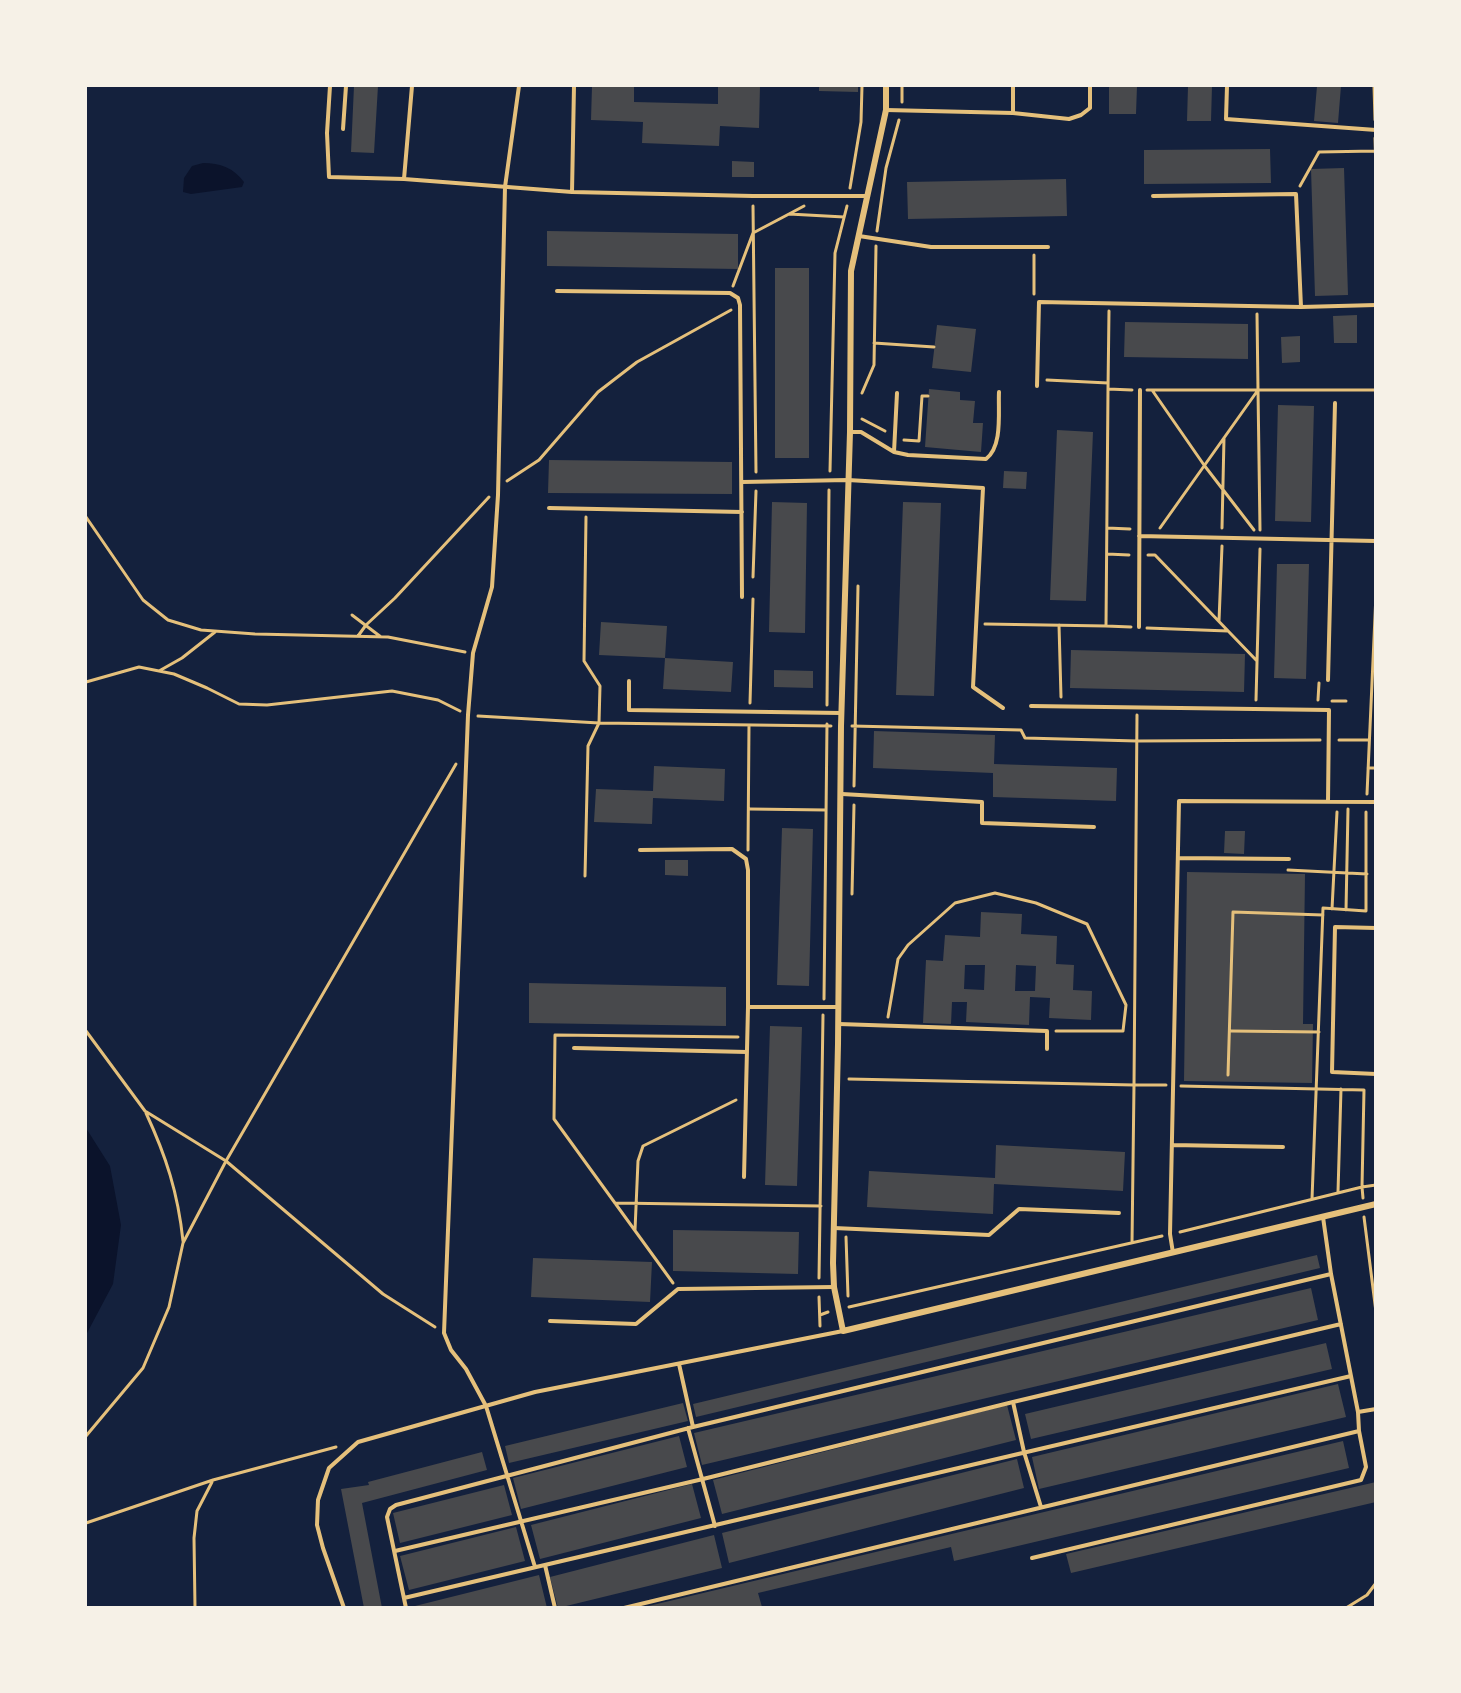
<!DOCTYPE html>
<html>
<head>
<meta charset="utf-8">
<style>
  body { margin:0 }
  #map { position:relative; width:1461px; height:1693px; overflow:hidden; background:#14213d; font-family:"IBM Plex Sans",sans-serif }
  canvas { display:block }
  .frame { position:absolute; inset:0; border:87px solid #f6f1e7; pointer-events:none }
</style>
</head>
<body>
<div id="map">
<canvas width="1461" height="1693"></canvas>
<div class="frame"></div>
</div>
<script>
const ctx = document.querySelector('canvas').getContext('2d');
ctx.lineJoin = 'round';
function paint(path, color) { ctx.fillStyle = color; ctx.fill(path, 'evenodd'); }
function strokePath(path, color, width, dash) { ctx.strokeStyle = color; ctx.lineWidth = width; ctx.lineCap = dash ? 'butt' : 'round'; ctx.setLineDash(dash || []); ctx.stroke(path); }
paint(new Path2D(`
  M203,163C220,163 234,168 244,182L242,187L191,194L183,192L184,178L192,166Z
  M86,1128L110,1166L121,1225L113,1284L86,1335Z`), '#0b132b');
paint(new Path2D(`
  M354,86H378L374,153L351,152Z
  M592,86H634V102L718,104V86H760L759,128L720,126L719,146L642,143L643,122L591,120Z
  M819,86H858V92L819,91Z
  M1109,86H1137L1136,114H1109Z
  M1188,86H1212L1211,121H1187Z
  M1317,86H1341L1338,123L1314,121Z
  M1270,149L1271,183L1144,184V150Z
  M732,161L754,162V177H732Z
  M1344,168L1348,295L1315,296L1311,169Z
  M1066,179L1067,216L908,219L907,182Z
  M547,231L738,234V269L547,266Z
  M775,268H809V458H775Z
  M1357,315V343H1334L1333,316Z
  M1125,322L1248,324V359L1124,357Z
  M937,325L976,329L971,372L932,368Z
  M1300,336V362L1282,363L1281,337Z
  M929,389L960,392V400L975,401L973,423H983L981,452L925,447Z
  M1278,405L1314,406L1311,522L1275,521Z
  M1057,430L1093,432L1086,601L1050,600Z
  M549,460L732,462V494L548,493Z
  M1004,471L1027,472L1026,489L1003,488Z
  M772,502L807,503L805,633L769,632Z
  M903,502L941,503L934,696L896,695Z
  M1277,564H1309L1306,679L1274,678Z
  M601,622L667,626L665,658L599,655Z
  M1071,650L1245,654L1244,692L1070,688Z
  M665,658L733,662L731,692L663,689Z
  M774,670L813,671V688L774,687Z
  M874,731L995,735L994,764L1117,768L1116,801L993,797V773L873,768Z
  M654,766L725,769L724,801L653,798L652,824L594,822L596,789L653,791Z
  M782,828L813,829L809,986L777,985Z
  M1225,831H1245L1244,854L1224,853Z
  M665,860H688V876L665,875Z
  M1187,872L1305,874L1303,1024H1313L1312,1083L1184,1081Z
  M981,912L1022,914L1021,934L1057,936L1056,964L1074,965L1073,990L1092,991L1091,1020L1049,1018L1050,998L1030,997L1029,1025L966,1022L967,1002H952L951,1024L923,1023L926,960L943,961L945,935L980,937ZM965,965H985L984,990L964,989ZM1016,965L1036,966L1035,991H1015Z
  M529,983L726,987V1026L529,1023Z
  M770,1026L802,1027L797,1186L765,1185Z
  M996,1145L1125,1152L1123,1191L994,1184L993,1214L867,1207L869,1171L995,1178Z
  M673,1230L799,1232L798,1274L673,1271Z
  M1317,1255L1320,1268L696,1417L693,1404Z
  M533,1258L652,1262L650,1302L531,1297Z
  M1311,1288L1318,1320L702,1465L694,1433Z
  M1326,1343L1332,1369L1031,1439L1025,1414Z
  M1338,1384L1346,1417L1039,1489L1032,1457Z
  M683,1403L688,1421L509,1463L505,1446Z
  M1007,1405L1016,1440L722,1514L713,1480Z
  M679,1436L687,1467L521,1509L513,1478Z
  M1343,1441L1349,1468L954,1561L951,1547L758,1593L762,1607L760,1608H640Z
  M482,1452L487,1470L362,1503L382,1608H364L341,1489L369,1485L368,1482Z
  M1017,1459L1024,1488L729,1563L722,1533Z
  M1376,1482V1502L1071,1573L1066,1554Z
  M692,1484L701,1518L540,1559L531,1525Z
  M504,1485L512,1515L400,1543L393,1513Z
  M516,1527L525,1561L409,1590L400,1556Z
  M714,1535L722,1568L558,1608L550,1577Z
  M539,1575L547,1608H411V1607Z`), '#48494c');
strokePath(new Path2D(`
  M1374,86L1375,120
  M902,102V86
  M1375,138L1376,172
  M1300,186L1319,152L1375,151
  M850,188L861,122L862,86
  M753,206L756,472
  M789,214L804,206
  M877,231L886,168L899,120
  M1034,255V294
  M733,286L753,233L789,214L844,217
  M1109,311L1108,389L1132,390
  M874,343L934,347
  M1047,380L1108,383
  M1108,389L1106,626L1131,627
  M1147,390H1376
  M1152,390L1204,465L1254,530
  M1258,390L1260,530
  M862,393L874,365L876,246
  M862,419L885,431
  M904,440L919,441L922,396H928
  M830,471L835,253L847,206
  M507,481L539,460L598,392L637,362L731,310
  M86,517L143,600L168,620L201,630L255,634L388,637L465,652
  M1107,528L1130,529
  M1160,528L1258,390L1257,314
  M1222,528L1224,438
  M1107,554L1129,555
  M1148,555H1155L1257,661
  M753,577L756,491
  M352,615L381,637
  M1219,621L1222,546
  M985,624L1106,626
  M1059,625L1061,697
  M1147,628L1228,631
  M358,636L366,625L395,598L489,497
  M159,671L182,658L215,632
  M86,682L139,667L174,674L207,688L239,704L267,705L392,691L438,700L460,711
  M1256,700L1260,549
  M1318,700L1319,683
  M1332,701H1346
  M750,703L753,599
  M827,705L829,490
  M1137,715L1134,1085H1166
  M478,716L599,723L831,726
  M852,726L1021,730L1025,738L1137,741L1320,740
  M1339,740H1369
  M1368,768H1376
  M854,786L858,586
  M1367,794L1376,594
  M750,809L826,810
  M748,850L749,725
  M1288,870L1367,874
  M585,876L588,746L599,723L600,686L584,661L586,517
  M852,894L854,805
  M1332,909L1337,812
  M1346,910L1348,809
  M824,999L827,724
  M888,1017L898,959L908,945L955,903L995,893L1036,903L1087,924L1126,1005L1123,1031H1056
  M86,1031L145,1111L226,1161L383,1294L435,1327
  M1231,1031L1319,1032
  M1228,1075L1233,912L1323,915
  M849,1079L1134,1085L1132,1243
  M146,1113C166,1156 178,1193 183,1241
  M1338,1192L1341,1089
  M1363,1198L1362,1187L1376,1185
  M1312,1199L1323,908L1366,911V812
  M615,1203L821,1206
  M1364,1217L1376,1312
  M635,1230L638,1161L643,1146L736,1100
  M1180,1232L1362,1187L1364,1090L1181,1086
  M846,1237L848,1296
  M819,1278L823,1015
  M673,1283L554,1119L555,1035L738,1037
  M819,1297L820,1326
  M849,1307L1162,1236
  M820,1315L828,1312
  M86,1436L143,1368L169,1307L183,1243L226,1161L456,764
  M86,1523L213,1480L336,1447
  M195,1608L194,1538L197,1511L212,1482
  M1346,1608L1367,1595L1376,1583`), '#e5c07b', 3);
strokePath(new Path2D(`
  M330,86L327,133L329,177L404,179
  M412,86L404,179L572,192L753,196H867
  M519,86L505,187L498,495L492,587L473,653L468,715L444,1333L451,1350L466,1369L486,1406L535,1567
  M1013,86V113
  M1227,86L1226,119L1376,130
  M886,110L1013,113L1069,119L1081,115L1090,108V86
  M343,129L346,86
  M572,192L574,86
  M1153,196L1296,194L1301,307L1376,305
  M859,236L931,247H1048
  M557,291L730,293L738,298L740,305L742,597
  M1037,386L1039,302L1301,307
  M851,432H861L894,452L897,393
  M894,452L908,455L986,459C1003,446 998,412 999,392
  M742,482L848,480L983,488L973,687L1003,708
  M549,508L742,512
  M1139,536L1376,541
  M1139,627L1140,390
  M1328,680L1335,403
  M629,681V710L841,713
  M1031,706L1329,710L1328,802
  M842,794L982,802V823L1094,827
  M640,850L732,849L746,859L748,870V1007L744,1177
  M1178,858L1289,859
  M1376,928L1335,927L1332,1072L1376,1074
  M748,1007H839
  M839,1024L1047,1031V1049
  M574,1048L747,1052
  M1172,1145L1283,1147
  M1323,1217L1331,1274L1358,1412L1376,1409
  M834,1228L989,1235L1019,1209L1119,1213
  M1173,1253L1170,1234L1179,801L1376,802
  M550,1321L636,1324L678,1289L834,1287
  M679,1364L693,1427
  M1013,1402L1024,1452L1041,1507
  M688,1428L715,1526
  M395,1551L703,1479L1013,1402L1341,1324
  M1032,1558L1361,1480L1366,1467L1359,1431L1358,1412
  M545,1565L555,1608
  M404,1598L1351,1376
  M344,1608L323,1548L317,1525L318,1500L329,1468L358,1442L535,1392L843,1331
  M406,1608L387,1517L390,1509L396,1505L693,1427L1331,1274
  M624,1608L1359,1431`), '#e5c07b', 4);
strokePath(new Path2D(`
  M886,86V110L851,271L850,432L841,726L838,1044L833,1263L834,1287L843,1331L1376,1204`), '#e5c07b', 6);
</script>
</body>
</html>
